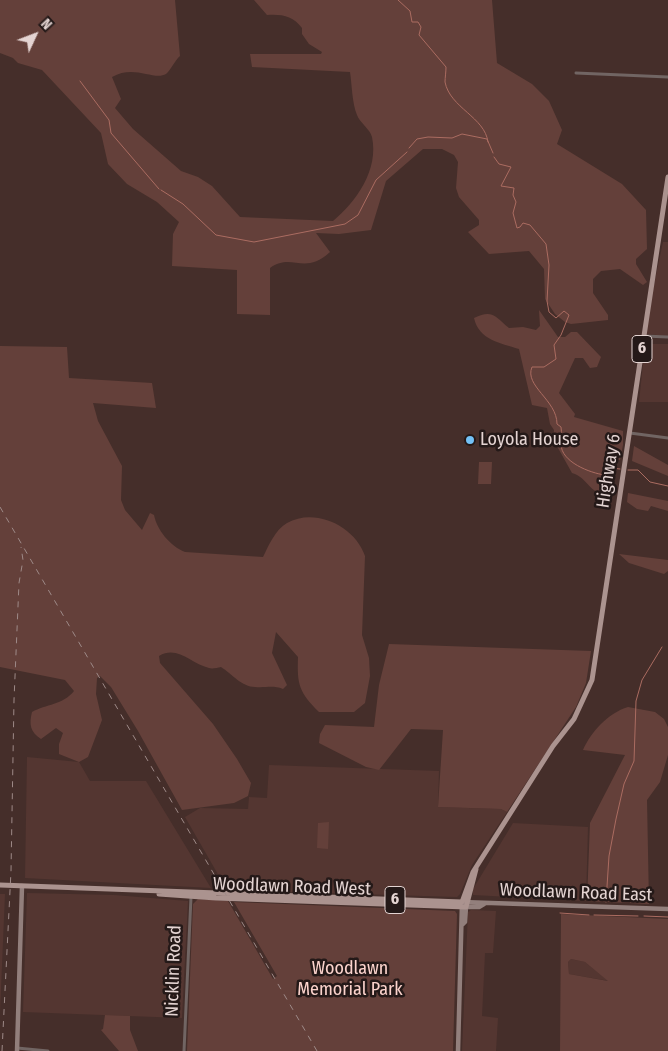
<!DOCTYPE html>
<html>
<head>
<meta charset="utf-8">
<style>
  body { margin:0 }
  #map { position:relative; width:668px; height:1051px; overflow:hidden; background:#452e2a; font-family:"Fira Sans Condensed",sans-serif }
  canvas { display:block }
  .north { position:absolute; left:10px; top:10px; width:50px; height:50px; -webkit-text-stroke:4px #241918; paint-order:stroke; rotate:47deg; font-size:14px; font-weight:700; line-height:20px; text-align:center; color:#e4d4d2 }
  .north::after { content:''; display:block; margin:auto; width:18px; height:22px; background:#e4d4d2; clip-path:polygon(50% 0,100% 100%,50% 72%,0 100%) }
</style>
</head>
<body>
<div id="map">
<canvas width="668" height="1051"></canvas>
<div class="north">N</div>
</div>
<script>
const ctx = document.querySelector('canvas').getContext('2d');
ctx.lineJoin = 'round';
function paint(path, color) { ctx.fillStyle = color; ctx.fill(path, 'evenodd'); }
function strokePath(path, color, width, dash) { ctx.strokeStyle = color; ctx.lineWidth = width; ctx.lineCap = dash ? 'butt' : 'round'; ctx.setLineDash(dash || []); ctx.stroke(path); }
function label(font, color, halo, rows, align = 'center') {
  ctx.font = font + ' "Fira Sans Condensed",sans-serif'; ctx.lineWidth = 5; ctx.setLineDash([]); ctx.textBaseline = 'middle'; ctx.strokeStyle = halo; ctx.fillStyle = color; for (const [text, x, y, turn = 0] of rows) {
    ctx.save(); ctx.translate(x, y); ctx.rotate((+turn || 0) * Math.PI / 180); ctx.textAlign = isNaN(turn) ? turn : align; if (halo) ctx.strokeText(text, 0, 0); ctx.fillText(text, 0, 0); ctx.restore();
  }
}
paint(new Path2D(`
  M663,242H668V336L646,334L649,308Z
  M645,344H668V402H639Z
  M27,757L79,762L90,781H146L211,888L25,878Z
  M269,765L439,771L438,807L501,809L507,812L472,865L460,894L457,897L227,890L185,817L200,808L248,809L249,797L267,798Z
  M513,823L588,827L586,901L473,895V889Z
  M27,893L114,895L188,901L182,1018L23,1012Z
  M0,894H5L0,1013Z
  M471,910L496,911L493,953H485L482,1016L498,1018L496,1051H462L468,912Z
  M571,959L585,962L609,981L569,974L568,962Z`), '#543631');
paint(new Path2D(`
  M0,0H175L180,56C175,60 171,70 166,74C154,81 134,64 112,77L121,99L115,108L133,129L181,171L198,177L212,186L240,217L333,221C356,202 379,170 372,137C370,129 360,123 357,115C352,103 352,85 350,72L252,67L250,54H321L322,52L309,44L302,34V28C293,16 282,14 267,15L254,0H492L497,63L532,84L549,101L562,130L557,144L622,184L646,210L647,249L636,259V264L647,282L643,285L620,269L601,271L593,279V293L608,315V320L571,324L565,322L555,314L545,299L544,269L529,251L489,254L468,232L479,225V220L459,197L456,188L458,162L454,155L442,149H423L386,181L371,230L339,234L316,233L330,252C304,276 292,252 270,268V315L237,314V270L172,266L173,234L179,222L157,202L127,184L108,164L101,133L42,70L18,63L13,58L0,53Z
  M539,310L558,337H565L571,332H577L601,357L597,367L590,368L583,358H575L559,393L575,414L574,417L623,431V445L620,460H617L610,494C588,495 589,478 572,473L553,439L554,430L550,424L547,408L532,405L519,349C500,343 479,340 474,318C492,309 495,316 509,328L523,327L536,330L540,326Z
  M0,346L67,347L69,378L152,383L156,408L93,403L98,421L122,466L121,500L125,510L142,530L150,513L154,515C157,530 170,546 185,552L263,557C269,545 275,530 287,523C315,507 355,526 365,556L362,635L369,658L370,676L365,703L354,712H319C299,692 297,685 298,657L276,632L272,653L287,685L283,689C273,685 266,688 255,687C242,687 232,674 221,667C217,668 212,669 209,668C191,664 178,645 159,656L160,663L213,724L237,759L251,783L248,796L234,803L182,810L138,731L111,687L100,676L97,678L96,694L102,720L88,757L79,762L59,754V744L63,733L56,728L41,739C30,732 29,724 32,712C46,704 63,705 74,691L65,680L0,667Z
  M634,446L668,465V476L632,461Z
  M479,462H492L491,484H478Z
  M628,493L668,501V511L651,506L648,511L637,509L627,502Z
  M619,554L668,560V571L664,574L629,563Z
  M389,644L591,651L586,683L576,707L507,812L501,809L438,807L443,730L411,729L379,770L366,767L319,743L320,734L325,725L374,727L379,685Z
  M628,707L655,712L664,719L668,727V755L660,782L647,800L649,904L587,901L590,823L625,755L583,750C591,732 608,713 628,707Z
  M329,822L328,849L317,848L318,823Z
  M198,899L228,901L273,979L277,976L234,902L455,911L457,914L453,1051H187L193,904Z
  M561,914L668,919V1051H560ZM571,959L585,962L608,981L569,974L568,962Z
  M105,1015L130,1016V1030L138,1051H119L101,1030L103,1029Z`), '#64403a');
strokePath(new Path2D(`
  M398,0L410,11L412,22H418L421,27L419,35L446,67C446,72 445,78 445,82C450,108 485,117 488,142
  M80,81L109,120L111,133L159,189
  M409,148L417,139L428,137L452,138L462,134L487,139L493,153
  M494,157L499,164L511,167L501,186L514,188L513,195L516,202L513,213L517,228L520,227L523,223L530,225L546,244L549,265L547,301L549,312L556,318L564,311L569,315L561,335L554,345L556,359L544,367H532C524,386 557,400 557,424L561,427C562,433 561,438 561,444C561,462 590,473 605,475L611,468L620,469
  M161,190L183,204L216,235L254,242L345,224L358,215L376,180L407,152
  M628,470H638L650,482L668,486
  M606,902L609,856L616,819L624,784L634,761L636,701L642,680L662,647
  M560,913L589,915
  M594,915L638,916
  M644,916L668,917`), '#ab6c61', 1);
strokePath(new Path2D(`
  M576,73L668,77
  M644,336L668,337
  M630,433L668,438
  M17,1048L48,1051
  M184,1051L191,897`), '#716563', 3);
strokePath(new Path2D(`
  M462,925L465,922L466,907H479L484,904
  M17,1051L22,886
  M458,1051L462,902L668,909`), '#927f7c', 4.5);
strokePath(new Path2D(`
  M0,885L462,902L473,872L553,746L574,719L592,680L668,177
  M159,894L216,898L466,907L476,869`), '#ab938f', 5);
strokePath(new Path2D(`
  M0,507L317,1051
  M2,1051L11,871L14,700L19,583L23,560L21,547`), '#9e8a88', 1, [6, 6]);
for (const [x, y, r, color] of [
  [470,440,5,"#73c1f6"]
]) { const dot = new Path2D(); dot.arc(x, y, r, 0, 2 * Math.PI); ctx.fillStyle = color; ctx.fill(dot); strokePath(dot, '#241918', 2); }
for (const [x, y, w] of [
  [642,349,20],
  [395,900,20]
]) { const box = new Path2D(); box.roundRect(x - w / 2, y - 13.5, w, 27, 4); ctx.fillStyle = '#241918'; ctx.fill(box); strokePath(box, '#e4d4d2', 1); }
label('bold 16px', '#e4d4d2', null, [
  ["6",642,349],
  ["6",395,900]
]);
label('18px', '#e4d4d2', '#241918', [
  ["Loyola House",480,440]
], 'left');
label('18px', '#e4d4d2', '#241918', [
  ["Highway 6",609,471,-81],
  ["Woodlawn Road West",292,887,2],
  ["Woodlawn Road East",576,893,2],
  ["Nicklin Road",174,971,-88]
]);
label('18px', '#fbd3cc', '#241918', [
  ["Woodlawn",350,969],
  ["Memorial Park",350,990]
]);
</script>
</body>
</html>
